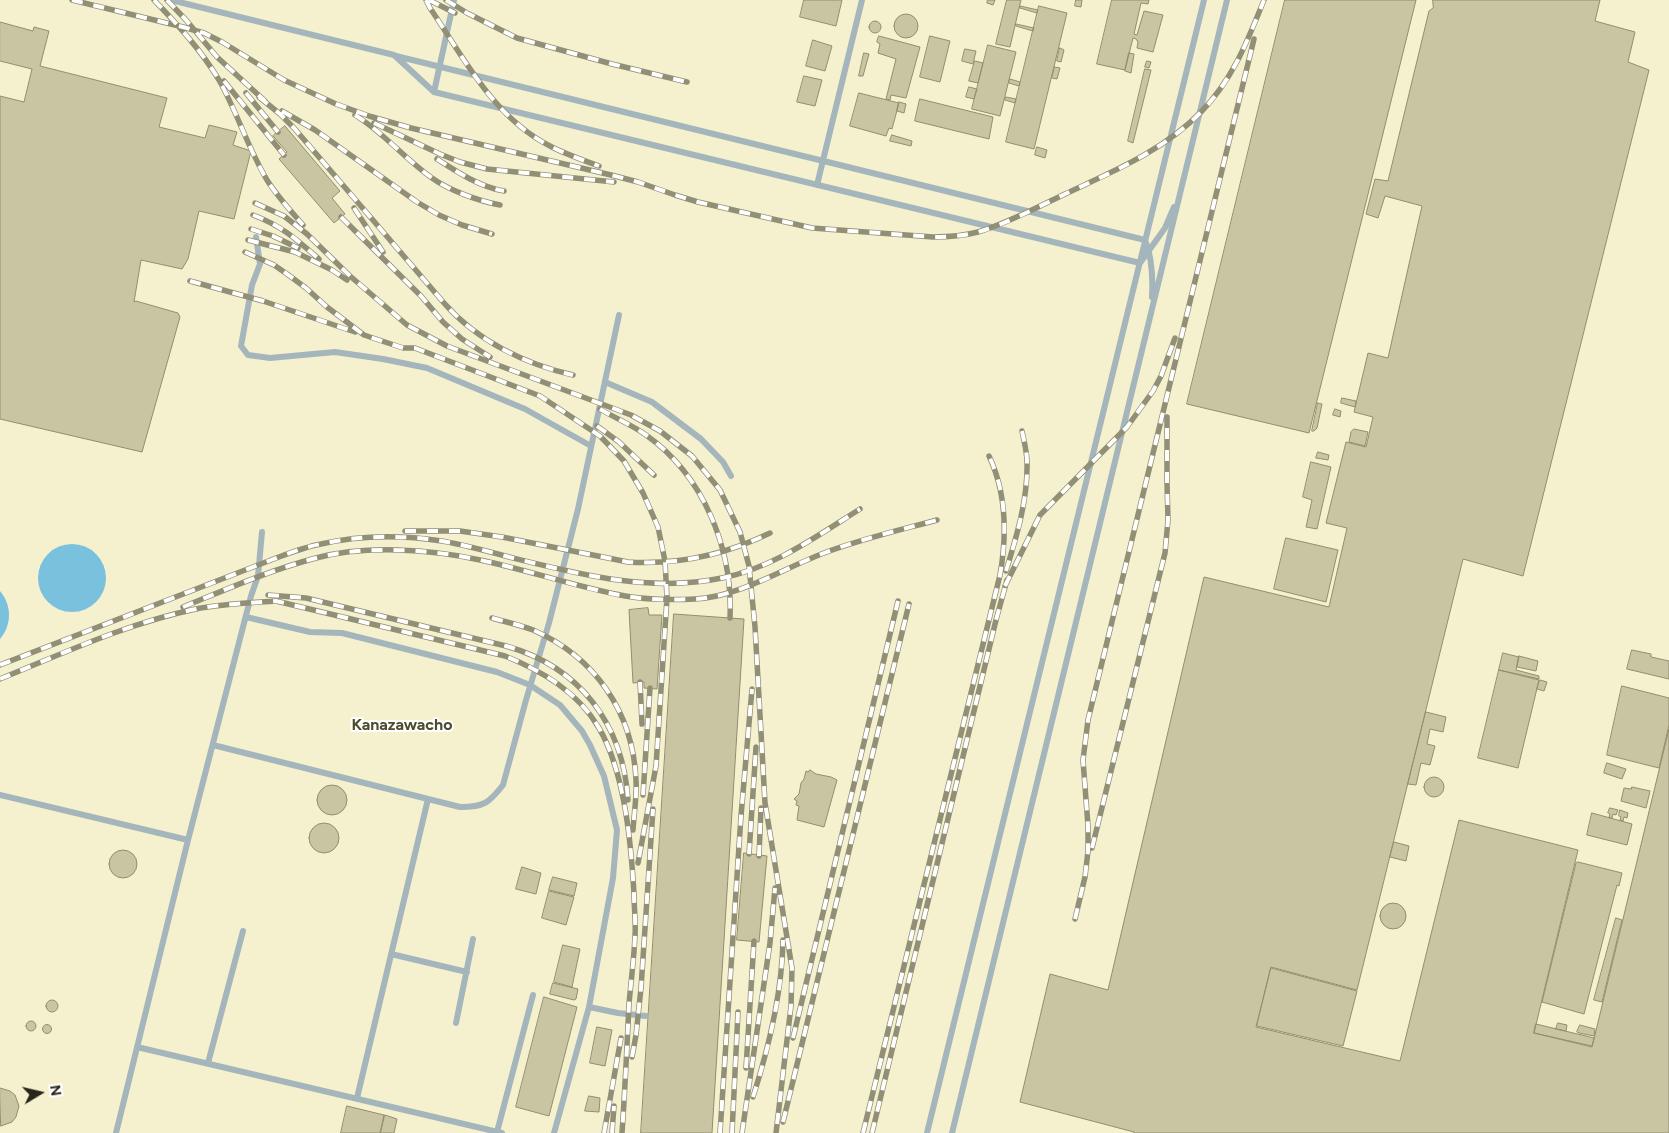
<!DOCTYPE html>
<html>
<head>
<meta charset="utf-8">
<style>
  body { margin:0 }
  #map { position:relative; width:1669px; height:1133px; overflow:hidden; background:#f5f1ce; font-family:Figtree,sans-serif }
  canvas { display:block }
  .north { position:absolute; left:15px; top:1068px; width:50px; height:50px; -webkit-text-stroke:4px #fff; paint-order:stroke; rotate:81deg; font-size:14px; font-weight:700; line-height:20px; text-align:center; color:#282619 }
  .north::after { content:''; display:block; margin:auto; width:18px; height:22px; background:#282619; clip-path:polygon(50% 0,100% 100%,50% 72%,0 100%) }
</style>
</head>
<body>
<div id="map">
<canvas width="1669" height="1133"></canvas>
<div class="north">N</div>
</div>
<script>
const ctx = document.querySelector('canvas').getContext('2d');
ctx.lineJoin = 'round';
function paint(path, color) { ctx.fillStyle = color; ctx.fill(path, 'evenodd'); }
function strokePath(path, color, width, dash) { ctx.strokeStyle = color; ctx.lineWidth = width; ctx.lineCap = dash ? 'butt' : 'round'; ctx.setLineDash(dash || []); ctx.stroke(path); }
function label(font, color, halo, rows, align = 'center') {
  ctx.font = font + ' Figtree,sans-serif'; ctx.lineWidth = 4; ctx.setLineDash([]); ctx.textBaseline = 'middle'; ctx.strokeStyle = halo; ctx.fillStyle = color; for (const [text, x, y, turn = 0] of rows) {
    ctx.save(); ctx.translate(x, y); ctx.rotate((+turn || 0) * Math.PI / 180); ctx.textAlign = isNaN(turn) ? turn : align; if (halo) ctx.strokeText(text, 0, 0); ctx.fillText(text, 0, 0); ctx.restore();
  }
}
paint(new Path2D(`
  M38 578a34 34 0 1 1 68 0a34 34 0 1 1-68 0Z
  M0,591C12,605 12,625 0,639Z`), '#7ac1dd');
const building = new Path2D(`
  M804,0H842L836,26L800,17Z
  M988,0H995L993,5L987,3Z
  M1007,0H1021L1010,47L996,44Z
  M1076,0H1082L1081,7L1075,6Z
  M1112,0H1149L1148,4L1141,3L1134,34L1137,35L1144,11L1163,15L1153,52L1137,48L1138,42L1136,39L1133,38L1125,70L1097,64Z
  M1285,0H1416L1309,433L1187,404Z
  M1433,0H1600L1595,21L1635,32L1628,62L1649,70L1523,576L1463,559L1357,990L1271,967L1256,1027L1400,1061L1459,820L1578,850L1534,1033L1592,1047L1669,729V1133H1134V1132L1020,1102L1050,974L1108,990L1204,577L1329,607L1347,528L1326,523L1346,442L1366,447L1373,417L1354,412L1368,353L1388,358L1422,206L1385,196L1378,218L1366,214L1375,179L1388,181L1429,11L1433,8Z
  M1020,6L1038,10L1037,13L1020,8Z
  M1039,6L1067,13L1034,149L1006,142Z
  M894 26a12 12 0 1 1 24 0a12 12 0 1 1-24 0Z
  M869 27a6 6 0 1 1 12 0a6 6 0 1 1-12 0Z
  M0,22L33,31L34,27L49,31L40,66L167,98L159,127L205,138L209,125L237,132L233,145L251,151L234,219L199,211L188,259L182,269L141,260L134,302L136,301L178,313L180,317L142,452L0,419V96L24,102L32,69L0,61Z
  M1016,24L1034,28L1033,31L1016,26Z
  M879,36L920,47L906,98L891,95L890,100L886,99L896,59L878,53L880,44L877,42Z
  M930,36L950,41L940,82L920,77Z
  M813,40L832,46L825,71L806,66Z
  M988,45L1016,52L1000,116L972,109Z
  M1060,48L1064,50L1061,62L1057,61Z
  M965,49L976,51L973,64L962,61Z
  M864,53L869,54L863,76H859Z
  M1129,53L1134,54L1131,73L1125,71Z
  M975,61L983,63L978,83L969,81Z
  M1147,61L1151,62L1149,68L1145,67Z
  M1055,67L1060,68L1057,79L1052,78Z
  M1145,69L1151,70L1133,143L1128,141Z
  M804,76L822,80L815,106L797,102Z
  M1010,79L1020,82L1019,86L1009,83Z
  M969,87L977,89L974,99L966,97Z
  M859,93L899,103L892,129L889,128L886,136L850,126Z
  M1006,97L1016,99L1015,103L1005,100Z
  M920,99L993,117L989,139L915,121Z
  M899,102L906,104L904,113L897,111Z
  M285,126L340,191L332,198L345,214L334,223L279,159L287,152L273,136Z
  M892,135L912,141L911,146L890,141Z
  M1037,147L1047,150L1045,158L1035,155Z
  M1342,398L1356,401L1355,407L1341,403Z
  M1318,403L1322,404L1317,428L1314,431H1312Z
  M1335,409L1341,411L1340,417L1333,415Z
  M1354,429L1368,432L1365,446L1349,442L1351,432Z
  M1318,452L1329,455L1328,460L1316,458Z
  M1311,462L1331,467L1317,529L1306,527L1312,500L1303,497Z
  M1286,538L1338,550L1326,602L1274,589Z
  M648,608L649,615H662L657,689L644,688V682L633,683L629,610Z
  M674,614L744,619L712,1133H641Z
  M1632,650L1651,654V657L1669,661V679L1627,669Z
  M1503,653L1519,657L1516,670L1539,676V679L1499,670Z
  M1519,656L1538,661L1536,671L1517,667Z
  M1499,670L1539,680L1518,768L1478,758Z
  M1540,680L1547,682L1544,691L1537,689Z
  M1622,686L1669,698V725L1659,768L1607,755Z
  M1426,712L1446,717L1443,732L1430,729L1427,744L1435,746L1430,765L1421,763L1416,785L1408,784Z
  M1607,763L1626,769L1622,779L1604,773Z
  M810,770L816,774L831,777L837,780L824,827L797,820L799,806L796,805L797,801L794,799L799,794L801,783L804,779L806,771L808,772Z
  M1424 787a10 10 0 1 1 20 0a10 10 0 1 1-20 0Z
  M317 800a15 15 0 1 1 30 0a15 15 0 1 1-30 0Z
  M1632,787L1650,791L1646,808L1621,801L1624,788L1631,789Z
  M1610,808L1618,810L1616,815L1613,814L1612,818L1609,817L1610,814L1608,813Z
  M1620,810L1628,813L1627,818L1624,817L1623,821L1620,820L1621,817L1619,816Z
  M1592,813L1632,824L1627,845L1587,835Z
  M309 838a15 15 0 1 1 30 0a15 15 0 1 1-30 0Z
  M1394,842L1409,846L1406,861L1390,857Z
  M109 864a14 14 0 1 1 28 0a14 14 0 1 1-28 0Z
  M744,853L767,856L759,942L737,940Z
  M1578,862L1622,873L1619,886L1617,885L1584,1014L1542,1002L1576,863Z
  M522,867L541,873L536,894L516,889Z
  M553,877L577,883L574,896L549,890Z
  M549,891L574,897L566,925L542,918Z
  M1380 916a13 13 0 1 1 26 0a13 13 0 1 1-26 0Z
  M1616,918L1622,920L1602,1002L1594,1000Z
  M563,945L580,949L572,987L554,982Z
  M1271,968L1357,991L1343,1046L1257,1026Z
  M553,983L578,989L576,999L574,1000L550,994Z
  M544,997L577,1007L549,1116L516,1107Z
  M46 1006a6 6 0 1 1 12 0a6 6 0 1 1-12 0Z
  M26 1026a5 5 0 1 1 10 0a5 5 0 1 1-10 0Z
  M1558,1023L1567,1025L1566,1031L1556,1029Z
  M1536,1024L1594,1038L1592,1046L1534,1033Z
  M42.5 1029a4.5 4.5 0 1 1 9 0a4.5 4.5 0 1 1-9 0Z
  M1580,1025L1595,1029L1594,1036L1579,1033L1577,1032Z
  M597,1027L612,1030L605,1066L590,1063Z
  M0,1088L10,1091L15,1095L19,1106L16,1117L12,1122L1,1126Z
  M589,1096L600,1098L599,1112L585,1111Z
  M347,1106L384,1115L380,1133H341Z
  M385,1115L397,1119L394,1133H381Z`);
paint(building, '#c9c5a3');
strokePath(building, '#928d6d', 1);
strokePath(new Path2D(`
  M171,0L394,55L434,92L1140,263L1165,228L1174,207
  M396,56L1145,240C1152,257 1153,278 1152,297
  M434,92L454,0
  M817,185L862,0
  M256,237L260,264L252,285L241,346L248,355L270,358L335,352L383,359L427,368L525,409L591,446
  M605,382L652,402L701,439L723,462L731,476
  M246,617L310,632L342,633L497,672L530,685L560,705L582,731L590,745L604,776L617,830L613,878L589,1007L554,1133
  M213,745L460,807C484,807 489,803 503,785L526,700L549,623L578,509L619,315
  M0,795L188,840
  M391,954L467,972
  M589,1007L618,1013L646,1016
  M456,1023L473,939
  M137,1047L502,1133
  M208,1063L243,931
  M357,1098L428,799
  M497,1132L533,995
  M116,1133L188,840L251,596L258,576L262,532
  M927,1133L1204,0
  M952,1133L1227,0`), '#a4b5bb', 6);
const rail = new Path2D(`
  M72,0L183,27L204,33L222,42L284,80L336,104L369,116L411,128L611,175L638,182L675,195L698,202L812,228L933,237C948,237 963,236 978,232C1006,224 1038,207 1065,194C1114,171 1163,151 1201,112C1233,79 1247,42 1264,0
  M154,0C178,25 201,50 219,80C237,112 248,148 267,180C277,196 290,210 303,225
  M167,0L186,20L217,57L265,101
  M426,0L430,8C464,58 494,118 550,146C565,154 583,160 599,166
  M429,0L455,13
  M446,0L467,13L517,38L612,64L687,82
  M224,81L284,155
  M246,93L278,132
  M259,97L280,114L294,128L444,303C477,341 525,364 573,375
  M282,111L315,130L417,202L439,215L462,225L492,234
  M355,115C384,133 405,159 432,178C450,191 479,201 500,205
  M374,123L440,154L460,162L487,169L614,182
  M437,159C457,172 480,187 504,191
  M255,203L284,216L307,234L350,276L407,325L447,346L631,415L660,431L692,456L720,490L740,532L749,566L755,627L765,803L792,968L791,1006L776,1133
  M354,208L383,252
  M253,215C282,226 296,239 319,259
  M341,217L421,296L443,322L462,339L490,357
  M251,229L273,236L298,248
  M248,240L295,252L332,270L347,280
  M245,252L274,265L287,274L306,288L327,307L364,335L403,348H415L540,396L600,436L624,461L643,493L658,527L665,561L667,598L656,766L638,863
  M190,281L263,301L355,332
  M600,409C615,418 632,425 646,435C704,476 733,549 730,618
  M597,426L619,442L654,475
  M405,531H460L502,537L628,562C678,565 725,555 770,533
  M1006,571C1017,535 1028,499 1027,462C1027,452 1024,441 1022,431
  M1005,586L1040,515L1127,427L1153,391L1161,376L1175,338
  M268,595L306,598L506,646C580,667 623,724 628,800
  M183,607C227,589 270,570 316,558C365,545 430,549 480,560C528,570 576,587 625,596C648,600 672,600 695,599C739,597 784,568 824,553C861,539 900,530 937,520
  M492,618C506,622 520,625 533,630C595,657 633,712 636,780C637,796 634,813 633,830
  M0,665L271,560C287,554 304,547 321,544C360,535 403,535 442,541C465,545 487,551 509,557C578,574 650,593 722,578C773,568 817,536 860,509
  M0,679C64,653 128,623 196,609C222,604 249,603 276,601L505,656C542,671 578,692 599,728C625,773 631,843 634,894C634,908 636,922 635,936C634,959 631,981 629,1004C627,1047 625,1090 622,1133
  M640,682L642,724
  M643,795L650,688
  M1092,848L1165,553L1168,520L1167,483V417
  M749,854L756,747
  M759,856L761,808
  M1075,919L1085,877L1088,851V826L1083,760L1088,720L1254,39
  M793,1038L898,601
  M632,1057L636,1035L641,988L653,809
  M746,1068L754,941
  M753,1097C769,1047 782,993 783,940
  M783,1122L909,604
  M604,1133L621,1038
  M612,1133L614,1106
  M720,1133L741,816L752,689
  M732,1133L738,1012
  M742,1133L770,943L775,888
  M863,1133L1000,575C1007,535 1007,494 989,456
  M872,1133L996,620L1007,580`);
strokePath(rail, '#928f77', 5.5);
strokePath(rail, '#fff', 4, [11]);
label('bold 16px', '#4f4b2d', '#fff', [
  ["Kanazawacho",402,725]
]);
</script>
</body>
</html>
